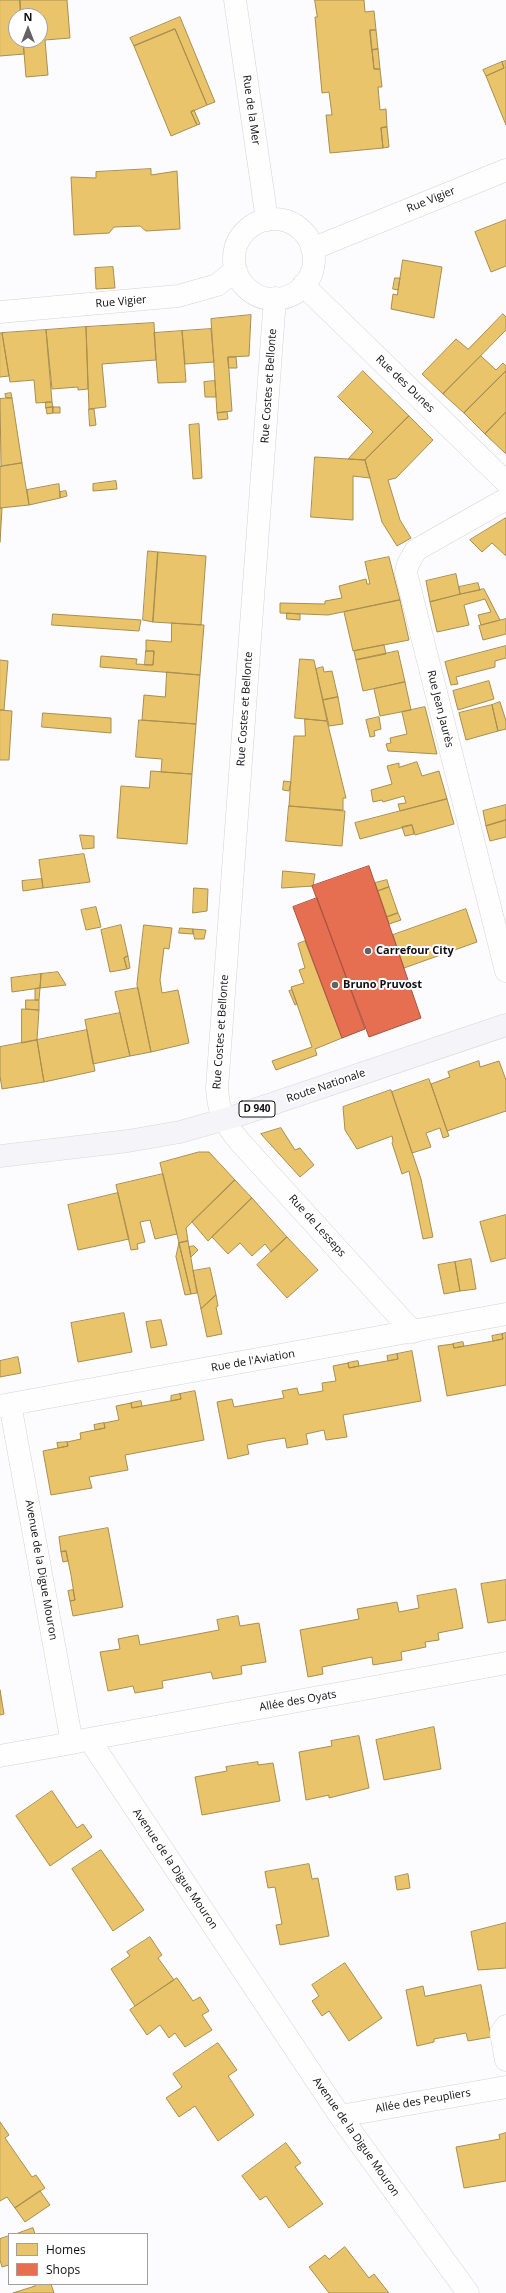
<!DOCTYPE html>
<html>
<head>
<meta charset="utf-8">
<style>
  body { margin:0 }
  #map { position:relative; width:506px; height:2293px; overflow:hidden; background:#fcfbfd; font-family:"Open Sans",sans-serif }
  canvas { display:block }
  .legend { position:absolute; left:8px; top:2233px; width:140px; height:52px; box-sizing:border-box; background:#fff; border:1px solid #a09fa0; margin:0; padding:5px 7px; list-style:none; font-size:12px; color:#120f12 }
  .legend li { display:flex; align-items:center; gap:8px; height:20px }
  .legend b { width:20px; border:1px solid #a09fa0 }
  .north { position:absolute; left:8px; top:8px; width:40px; height:40px; box-sizing:border-box; background:#fff; border:1px solid #a09fa0; border-radius:50%; rotate:0deg; font-size:11px; font-weight:700; line-height:16px; text-align:center; color:#120f12 }
  .north::after { content:''; display:block; margin:auto; width:14px; height:18px; background:#646264; clip-path:polygon(50% 0,100% 100%,50% 72%,0 100%) }
</style>
</head>
<body>
<div id="map">
<canvas width="506" height="2293"></canvas>
<ul class="legend">
<li><b style="height:11px;background:#e9c46a"></b>Homes</li>
<li><b style="height:11px;background:#e76f51"></b>Shops</li>
</ul>
<div class="north">N</div>
</div>
<script>
const ctx = document.querySelector('canvas').getContext('2d');
ctx.lineJoin = 'round';
function paint(path, color) { ctx.fillStyle = color; ctx.fill(path, 'evenodd'); }
function strokePath(path, color, width, dash) { ctx.strokeStyle = color; ctx.lineWidth = width; ctx.lineCap = dash ? 'butt' : 'round'; ctx.setLineDash(dash || []); ctx.stroke(path); }
function label(font, color, halo, rows, align = 'center') {
  ctx.font = font + ' "Open Sans",sans-serif'; ctx.lineWidth = 4; ctx.setLineDash([]); ctx.textBaseline = 'middle'; ctx.strokeStyle = halo; ctx.fillStyle = color; for (const [text, x, y, turn = 0] of rows) {
    ctx.save(); ctx.translate(x, y); ctx.rotate((+turn || 0) * Math.PI / 180); ctx.textAlign = isNaN(turn) ? turn : align; if (halo) ctx.strokeText(text, 0, 0); ctx.fillText(text, 0, 0); ctx.restore();
  }
}
const homes = new Path2D(`
  M0,0H20L21,16H16V40H23L24,54L0,56Z
  M20,0H67L70,38L45,40L48,75L26,77L23,40H40V16H21Z
  M315,0H364L365,12L374,11L376,30H370L374,69H380L382,87H378L380,110L386,109L387,127L381,128L383,148L330,153L326,115H332L329,92L322,93L315,17H317Z
  M180,17L215,102L207,105L175,29L134,46L130,38Z
  M175,29L207,105L191,112L197,125L171,136L134,46Z
  M370,30H376L378,49L372,50Z
  M378,49L380,69H374L372,50Z
  M506,61V125L486,76L504,68L502,62Z
  M502,62L504,68L486,76L483,70Z
  M194,110L200,124L197,125L191,112Z
  M387,127L389,147L383,148L381,128Z
  M151,169V175L177,171L180,229L146,231L140,226L114,227L109,233L74,235L71,177L96,178V172Z
  M506,220V266L491,272L475,232Z
  M403,260L442,267L434,318L391,309L393,294L397,295Z
  M113,267L115,288L96,289L95,268Z
  M395,278H400L398,290L393,289Z
  M503,314L506,317V330L443,394L422,374L456,339L468,349Z
  M251,315L249,356L228,357L232,411L217,413L211,319Z
  M154,323L156,360L102,364L106,407L89,409L86,327Z
  M86,327L88,389L78,390V387L52,389L46,330Z
  M211,329L214,362L185,364L182,331Z
  M46,330L52,402L36,403L34,380L10,382L2,333Z
  M182,331L186,382L158,383L154,333Z
  M0,333H2L9,376L0,377Z
  M481,356L496,370L503,363L506,366V371L464,413L443,394Z
  M228,357H236L237,368H229Z
  M363,371L409,416L365,460L348,459L373,432L338,397Z
  M506,371V412L485,434L464,413Z
  M215,381L216,397H205L204,382Z
  M11,393L12,398H6L5,394Z
  M12,398L22,463L1,466L0,399Z
  M46,402H52L53,407L46,408Z
  M53,407H60V413H53Z
  M53,407V413L47,414L46,408Z
  M89,409H94L96,425L90,426Z
  M227,412L228,419L218,420L217,413Z
  M506,412V454L485,434Z
  M409,416L433,440L396,478L388,480L400,520L411,538L397,546L382,522L365,460Z
  M199,424L202,478L193,479L189,425Z
  M315,457L365,460L370,478L353,476V520L311,517Z
  M22,463L29,505L0,508V467Z
  M116,481L117,489L93,491V484Z
  M59,484L60,498L29,505L27,490Z
  M66,491L67,496L60,498V492Z
  M0,508H2L0,542Z
  M506,518V556L492,543L482,552L470,540Z
  M148,551L158,552L153,622L143,620Z
  M158,552L206,556L201,625L153,622Z
  M389,557L400,600L328,615L280,613V603L325,604V601L342,598L339,586L366,579L367,584H370L365,562Z
  M456,574L460,594L430,602L426,581Z
  M478,583L480,590L460,594L459,587Z
  M484,589L500,620L481,625L478,615L491,612L485,599L464,605L469,625L437,632L430,602Z
  M400,600L409,640L353,651L344,612Z
  M287,613L300,614V620L287,619Z
  M53,614L141,620L139,631L52,625Z
  M506,619V634L483,640L479,626Z
  M172,623L204,625L200,675L100,667L101,656L137,659L136,664L153,665L154,651H146V640L171,642Z
  M384,645L386,654L356,660L354,651Z
  M506,646V658L495,661V667L456,677L458,684L451,685L445,662Z
  M146,651H154L153,665H145Z
  M398,651L405,682L363,691L356,660Z
  M300,659L314,660L327,721L295,718Z
  M0,660L8,661L4,710H0Z
  M323,667L324,672L332,671L338,697L323,700L316,669Z
  M167,672L200,675L196,724L142,720L144,695L165,697Z
  M489,681L494,699L458,710L453,691Z
  M405,682L411,710L380,716L374,689Z
  M338,697L343,724L329,726L323,700Z
  M500,702L506,721V729L498,731L492,705Z
  M492,705L498,731L466,740L459,713Z
  M425,707L437,754L388,751L386,744L391,743L390,738L407,734L402,712Z
  M0,710L12,711L9,760H0Z
  M43,713L111,718V733L42,727Z
  M379,717L381,729L374,731L375,736L370,737L366,720Z
  M305,719L327,721L346,798H343V810L289,806L294,736H305Z
  M139,720L196,724L192,774L161,772L162,759L136,757Z
  M417,762L422,776L439,771L447,799L400,811L398,804L406,803L404,796L383,802L382,800L373,802L371,790L392,784L387,766L399,763V767Z
  M151,771L192,774L187,844L117,838L121,786L149,788Z
  M284,781L291,782L289,791L283,790Z
  M447,799L454,824L415,835L412,825L360,839L355,823Z
  M506,805V820L486,826L483,811Z
  M289,806L345,811L342,846L286,841Z
  M506,820V837L490,841L486,826Z
  M412,825L414,834L405,836L402,827Z
  M80,835L94,836V848L83,849Z
  M84,854L90,882L43,888L39,860Z
  M283,871L315,874L313,886L282,888Z
  M42,879L43,888L23,891L22,881Z
  M387,880L389,887L378,891L375,883Z
  M389,887L398,913L387,917L378,891Z
  M194,888L208,889L207,911L193,913Z
  M96,907L101,927L86,930L81,910Z
  M466,909L477,942L404,968L393,935Z
  M398,913L401,920L389,924L387,917Z
  M121,925L128,956L124,958L127,969L110,972L101,930Z
  M144,925L172,928L169,949L164,948L160,980L162,993L178,990L189,1043L151,1052L137,985Z
  M180,928L193,929V934L179,933Z
  M193,929L206,930L204,939H195Z
  M305,941L342,1038L315,1049L317,1055L276,1070L272,1061L312,1047L291,987L304,983L299,970L305,968L298,944Z
  M128,956L130,968L127,969L124,958Z
  M58,972L66,985L40,988L41,974Z
  M41,974L40,988L12,992L11,978Z
  M40,988L39,1000H35V989Z
  M138,988L151,1052L130,1056L115,992Z
  M292,990L297,1004L295,1005L289,991Z
  M26,1000H39V1010L26,1009Z
  M22,1009L39,1010L37,1040L22,1043Z
  M120,1013L130,1056L93,1064L85,1020Z
  M87,1030L95,1071L44,1082L37,1040Z
  M37,1040L44,1082L2,1089L0,1076V1047Z
  M479,1061L480,1067L499,1061L506,1080V1111L447,1131L431,1084L450,1077L448,1072Z
  M429,1079L449,1136L443,1138L440,1128L426,1133L431,1147L412,1153L392,1092Z
  M391,1090L421,1179L433,1237L423,1239L409,1171L402,1174L392,1143L393,1141L392,1136L357,1149L345,1130L343,1107Z
  M281,1128L295,1150L300,1148L314,1165L300,1177L261,1134Z
  M199,1152H209L235,1180L186,1228L188,1241L179,1243L160,1163Z
  M163,1174L177,1234L155,1239L150,1220L140,1222L145,1242L137,1244L138,1249L131,1250L116,1185Z
  M235,1180L252,1198L208,1241L192,1222Z
  M118,1193L129,1239L78,1250L68,1205Z
  M252,1198L287,1237L271,1252L265,1244L252,1256L240,1243L228,1254L212,1237Z
  M506,1215V1258L491,1262L480,1222Z
  M287,1237L318,1270L287,1298L257,1265Z
  M188,1241L197,1293L191,1294L179,1243Z
  M179,1243L191,1294L185,1295L176,1257Z
  M194,1246L198,1250L191,1257L189,1247Z
  M471,1259L476,1289L460,1291L455,1262Z
  M455,1262L460,1291L444,1294L438,1265Z
  M210,1268L216,1295L201,1309L193,1271Z
  M216,1295L218,1306L216,1307L222,1334L207,1337L201,1309Z
  M124,1313L132,1352L78,1362L71,1323Z
  M161,1320L167,1345L151,1348L146,1322Z
  M506,1333V1385L447,1396L438,1346L453,1344L454,1348L493,1341L503,1339L502,1334Z
  M502,1334L503,1339L493,1341L492,1336Z
  M463,1342L464,1346L454,1348L453,1344Z
  M412,1351L421,1401L343,1415L347,1437L326,1440L324,1430L306,1434L308,1444L287,1448L285,1438L266,1441L247,1445L249,1454L228,1459L217,1402L232,1399L234,1407L284,1398L282,1391L297,1388L299,1395L323,1391L322,1383L336,1381L333,1366L348,1363L349,1368L359,1366L398,1359L397,1354Z
  M397,1354L398,1359L388,1361L387,1356Z
  M18,1357L21,1373L0,1377V1361Z
  M358,1361L359,1366L349,1368L348,1363Z
  M195,1391L204,1440L125,1455L128,1470L89,1477L92,1488L51,1495L43,1451L68,1446L67,1442L81,1439L80,1433L105,1428L104,1423L119,1420L116,1406L131,1403L132,1408L181,1399L180,1394Z
  M180,1394L181,1399L171,1401V1396Z
  M141,1401L142,1406L132,1408L131,1403Z
  M104,1423L105,1428L95,1430L94,1425Z
  M67,1442L68,1446L58,1448L57,1443Z
  M108,1528L123,1607L73,1616L70,1601L75,1600L71,1575L66,1551L61,1552L59,1537Z
  M66,1551L68,1561L63,1562L61,1552Z
  M506,1580V1620L488,1623L481,1584Z
  M456,1589L463,1628L438,1633L439,1640L425,1642L426,1647L401,1652L402,1660L373,1665L372,1657L322,1667L323,1674L308,1677L300,1630L359,1619L357,1609L397,1602L399,1612L419,1608L417,1596Z
  M73,1590L75,1600L70,1601L68,1591Z
  M238,1616L240,1626L259,1623L266,1662L241,1666L242,1674L213,1679L211,1672L162,1681L163,1688L135,1693L133,1686L108,1691L100,1652L120,1649L118,1639L138,1635L140,1645L219,1630L217,1620Z
  M0,1690L4,1714L0,1715Z
  M434,1727L441,1769L384,1780L376,1740Z
  M359,1736L369,1788L329,1798V1795L306,1800L299,1752L332,1746L331,1741Z
  M258,1762V1765L273,1763L280,1801L202,1815L195,1777L227,1771L226,1767Z
  M52,1791L77,1828L83,1824L92,1837L50,1866L16,1816Z
  M101,1850L144,1910L113,1931L72,1869Z
  M309,1864L312,1879L318,1878L329,1936L280,1945L276,1925L282,1924L275,1887L268,1888L265,1872Z
  M408,1874L410,1888L397,1890L395,1877Z
  M506,1923V1968L478,1970L471,1932Z
  M150,1937L162,1955L158,1958L174,1980L135,2006L111,1969L130,1956L127,1952Z
  M345,1963L382,2018L349,2041L329,2011L322,2016L312,2001L319,1996L312,1985Z
  M177,1978L193,2001L200,1997L209,2011L202,2015L212,2030L185,2047L175,2033L169,2038L160,2025L147,2035L130,2010Z
  M481,1985L491,2037L468,2041L466,2033L434,2039V2042L417,2046L406,1990L423,1986L425,1996Z
  M218,2043L237,2070L228,2076L254,2115L218,2141L195,2106L179,2117L166,2098L182,2087L173,2074Z
  M0,2122L9,2135L5,2138L32,2177L36,2175L45,2188L15,2208L7,2197L0,2201Z
  M506,2133V2181L464,2188L456,2147L500,2139L499,2135Z
  M286,2143L301,2163L295,2167L323,2204L289,2228L266,2196L260,2200L242,2176Z
  M40,2191L50,2205L25,2222L15,2208Z
  M33,2228L35,2234H16Z
  M9,2236V2265L2,2267L0,2260V2239Z
  M345,2247L369,2278L374,2274L389,2293H329L309,2267L325,2255L329,2259Z
  M34,2284H51L54,2293H13L35,2286Z`);
paint(homes, '#e9c46a');
strokePath(homes, '#a88e50', 1);
const shops = new Path2D(`
  M369,866L421,1018L369,1037L312,886Z
  M317,898L365,1029L342,1038L293,907Z`);
paint(shops, '#e76f51');
strokePath(shops, '#a7523e', 1);
const street = new Path2D(`
  M235,0L267,220
  M234 259a40 40 0 1 1 80 0a40 40 0 1 1-80 0Z
  M312,249L506,170
  M303,285L506,482
  M275,298L217,1088C219,1115 223,1121 240,1142L413,1332
  M0,312L178,296L217,285L236,270
  M506,499L416,550L408,564L406,573L506,971
  M10,1404L72,1743L89,1739L340,2116L468,2293
  M0,1406L506,1314
  M89,1739L506,1663
  M0,1756L72,1743
  M506,2026L501,2033L506,2060
  M340,2116L506,2087`);
const primary = new Path2D(`
  M0,1156L128,1141L180,1132L236,1116L506,1025`);
strokePath(street, '#d4d3d5', 23);
strokePath(primary, '#d8d7d8', 23);
strokePath(street, '#fffeff', 22);
strokePath(primary, '#f5f5f9', 22);
for (const [x, y, r, color] of [
  [368,951,4,"#646264"],
  [335,985,4,"#646264"]
]) { const dot = new Path2D(); dot.arc(x, y, r, 0, 2 * Math.PI); ctx.fillStyle = color; ctx.fill(dot); strokePath(dot, '#fff', 1.5); }
for (const [x, y, w] of [
  [257,1109,36]
]) { const box = new Path2D(); box.roundRect(x - w / 2, y - 8, w, 16, 3); ctx.fillStyle = '#fff'; ctx.fill(box); strokePath(box, '#120f12', 1); }
label('bold 10px', '#120f12', null, [
  ["D 940",257,1109]
]);
label('11px', '#120f12', '#fff', [
  ["Rue de la Mer",251,110,82],
  ["Rue Vigier",431,200,-22],
  ["Rue Vigier",121,302,-5],
  ["Rue des Dunes",405,384,44],
  ["Rue Costes et Bellonte",269,386,-86],
  ["Rue Costes et Bellonte",245,709,-86],
  ["Rue Jean Jaurès",440,709,76],
  ["Rue Costes et Bellonte",221,1032,-86],
  ["Route Nationale",326,1086,-19],
  ["Rue de Lesseps",317,1226,48],
  ["Rue de l'Aviation",253,1361,-10],
  ["Avenue de la Digue Mouron",41,1570,80],
  ["Allée des Oyats",298,1701,-10],
  ["Avenue de la Digue Mouron",175,1869,56],
  ["Allée des Peupliers",423,2101,-10],
  ["Avenue de la Digue Mouron",356,2137,55]
]);
label('bold 11px', '#120f12', '#fff', [
  ["Carrefour City",376,951],
  ["Bruno Pruvost",343,985]
], 'left');
</script>
</body>
</html>
